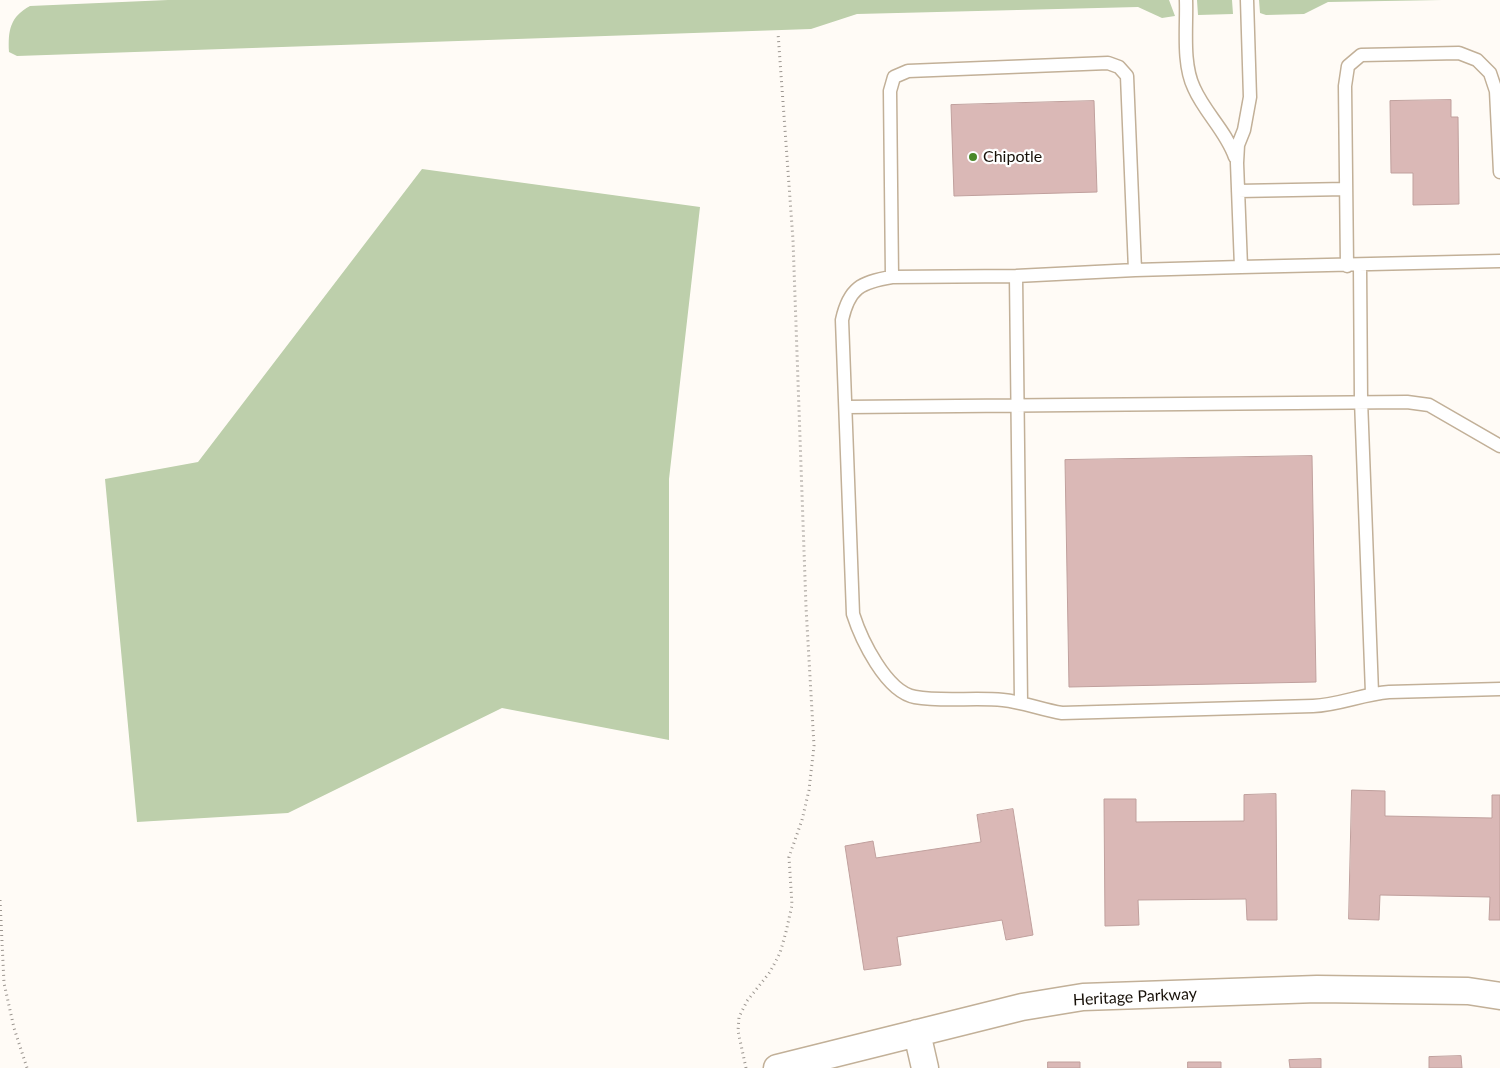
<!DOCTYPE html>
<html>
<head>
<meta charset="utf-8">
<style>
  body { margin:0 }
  canvas { display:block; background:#fffbf6 }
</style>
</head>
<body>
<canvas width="1500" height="1068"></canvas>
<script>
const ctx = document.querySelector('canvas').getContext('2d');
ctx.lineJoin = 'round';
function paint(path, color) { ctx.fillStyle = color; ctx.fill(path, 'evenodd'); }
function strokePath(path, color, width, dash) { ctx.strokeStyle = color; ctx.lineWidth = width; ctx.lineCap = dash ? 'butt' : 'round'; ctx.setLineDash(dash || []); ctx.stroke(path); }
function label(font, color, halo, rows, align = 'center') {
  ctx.font = font + ' Lato,sans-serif'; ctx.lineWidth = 4.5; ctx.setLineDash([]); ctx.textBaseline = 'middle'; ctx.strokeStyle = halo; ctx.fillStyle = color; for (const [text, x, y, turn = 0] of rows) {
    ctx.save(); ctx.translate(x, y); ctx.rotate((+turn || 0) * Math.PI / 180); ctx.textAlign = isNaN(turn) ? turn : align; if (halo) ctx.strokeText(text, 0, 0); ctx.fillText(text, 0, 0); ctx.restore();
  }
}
paint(new Path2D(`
  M168,0H1169L1175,16L1162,18L1138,7L857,14L811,29L17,56L9,52C8,30 10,17 30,6Z
  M1197,0H1232L1233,14L1198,15Z
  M1259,0H1442L1328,2L1304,14L1266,15L1260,13Z
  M422,169L700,207L669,479V740L502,708L288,813L137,822L105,479L198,462Z`), '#bdcfab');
const building = new Path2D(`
  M1451,100V117H1458L1459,204L1413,205V173H1391L1390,101Z
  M1094,101L1097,192L954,196L951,105Z
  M1312,456L1316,682L1069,687L1065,460Z
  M1352,790L1385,791V816L1492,818V795H1500V920H1489L1490,897L1380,895L1379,920L1349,919Z
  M1276,794L1277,920H1247L1246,899L1138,900L1139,925L1105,926L1104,799H1136V822L1244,821V795Z
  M1013,809L1033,935L1006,940L1002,920L897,937L901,965L864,970L845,846L873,841L876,858L981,842L977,815Z
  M1461,1056L1462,1068H1429V1057Z
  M1321,1059V1068H1290L1289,1060Z
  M1048,1062H1080V1068H1048Z
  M1188,1062H1221V1068H1188Z`);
paint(building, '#dab8b6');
strokePath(building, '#c0a09d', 1);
const service = new Path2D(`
  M1186,0C1187,27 1182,63 1194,88C1205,113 1226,131 1235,157
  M1238,191L1346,189
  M1347,266L1345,86L1348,66L1361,55L1459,53L1477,60L1490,73L1496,91L1500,172
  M1360,266L1361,400L1372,693
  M1241,267L1500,261
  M1135,270L1016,276L892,277C861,282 849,288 842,320L853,614C861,639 886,692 915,697C943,702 974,697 1003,700C1023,702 1042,710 1062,713L1313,706C1339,705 1363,694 1389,692L1500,689
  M1016,276L1021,702
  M892,277L890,91L894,77L908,71L1108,63L1119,67L1127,76L1135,270L1241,267L1237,163L1238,145L1244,130L1250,97L1247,0
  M846,407L1407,402L1429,405L1500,446`);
const minor = new Path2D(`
  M917,1033L925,1068
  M777,1068L1022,1007L1083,997L1317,989L1468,991L1500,996`);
strokePath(service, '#c2b098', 15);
strokePath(minor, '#c2b098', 29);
strokePath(new Path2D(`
  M0,900L4,983L14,1028L27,1068
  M746,1068L738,1031L739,1017L747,1001L770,972L780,953L786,932L792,905L789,857L802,820L809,790L814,746L806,607L793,240L778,33`), '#9c9690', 3, [1, 4]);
strokePath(service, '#fff', 12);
strokePath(minor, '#fff', 26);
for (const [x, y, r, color] of [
  [973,157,5,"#4a8828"]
]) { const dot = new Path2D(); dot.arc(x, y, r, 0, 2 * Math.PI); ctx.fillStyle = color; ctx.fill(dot); strokePath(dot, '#fff', 2); }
label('16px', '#171008', '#fff', [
  ["Chipotle",983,157]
], 'left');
label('16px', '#171008', '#fff', [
  ["Heritage Parkway",1135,997,-3]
]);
</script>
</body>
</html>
